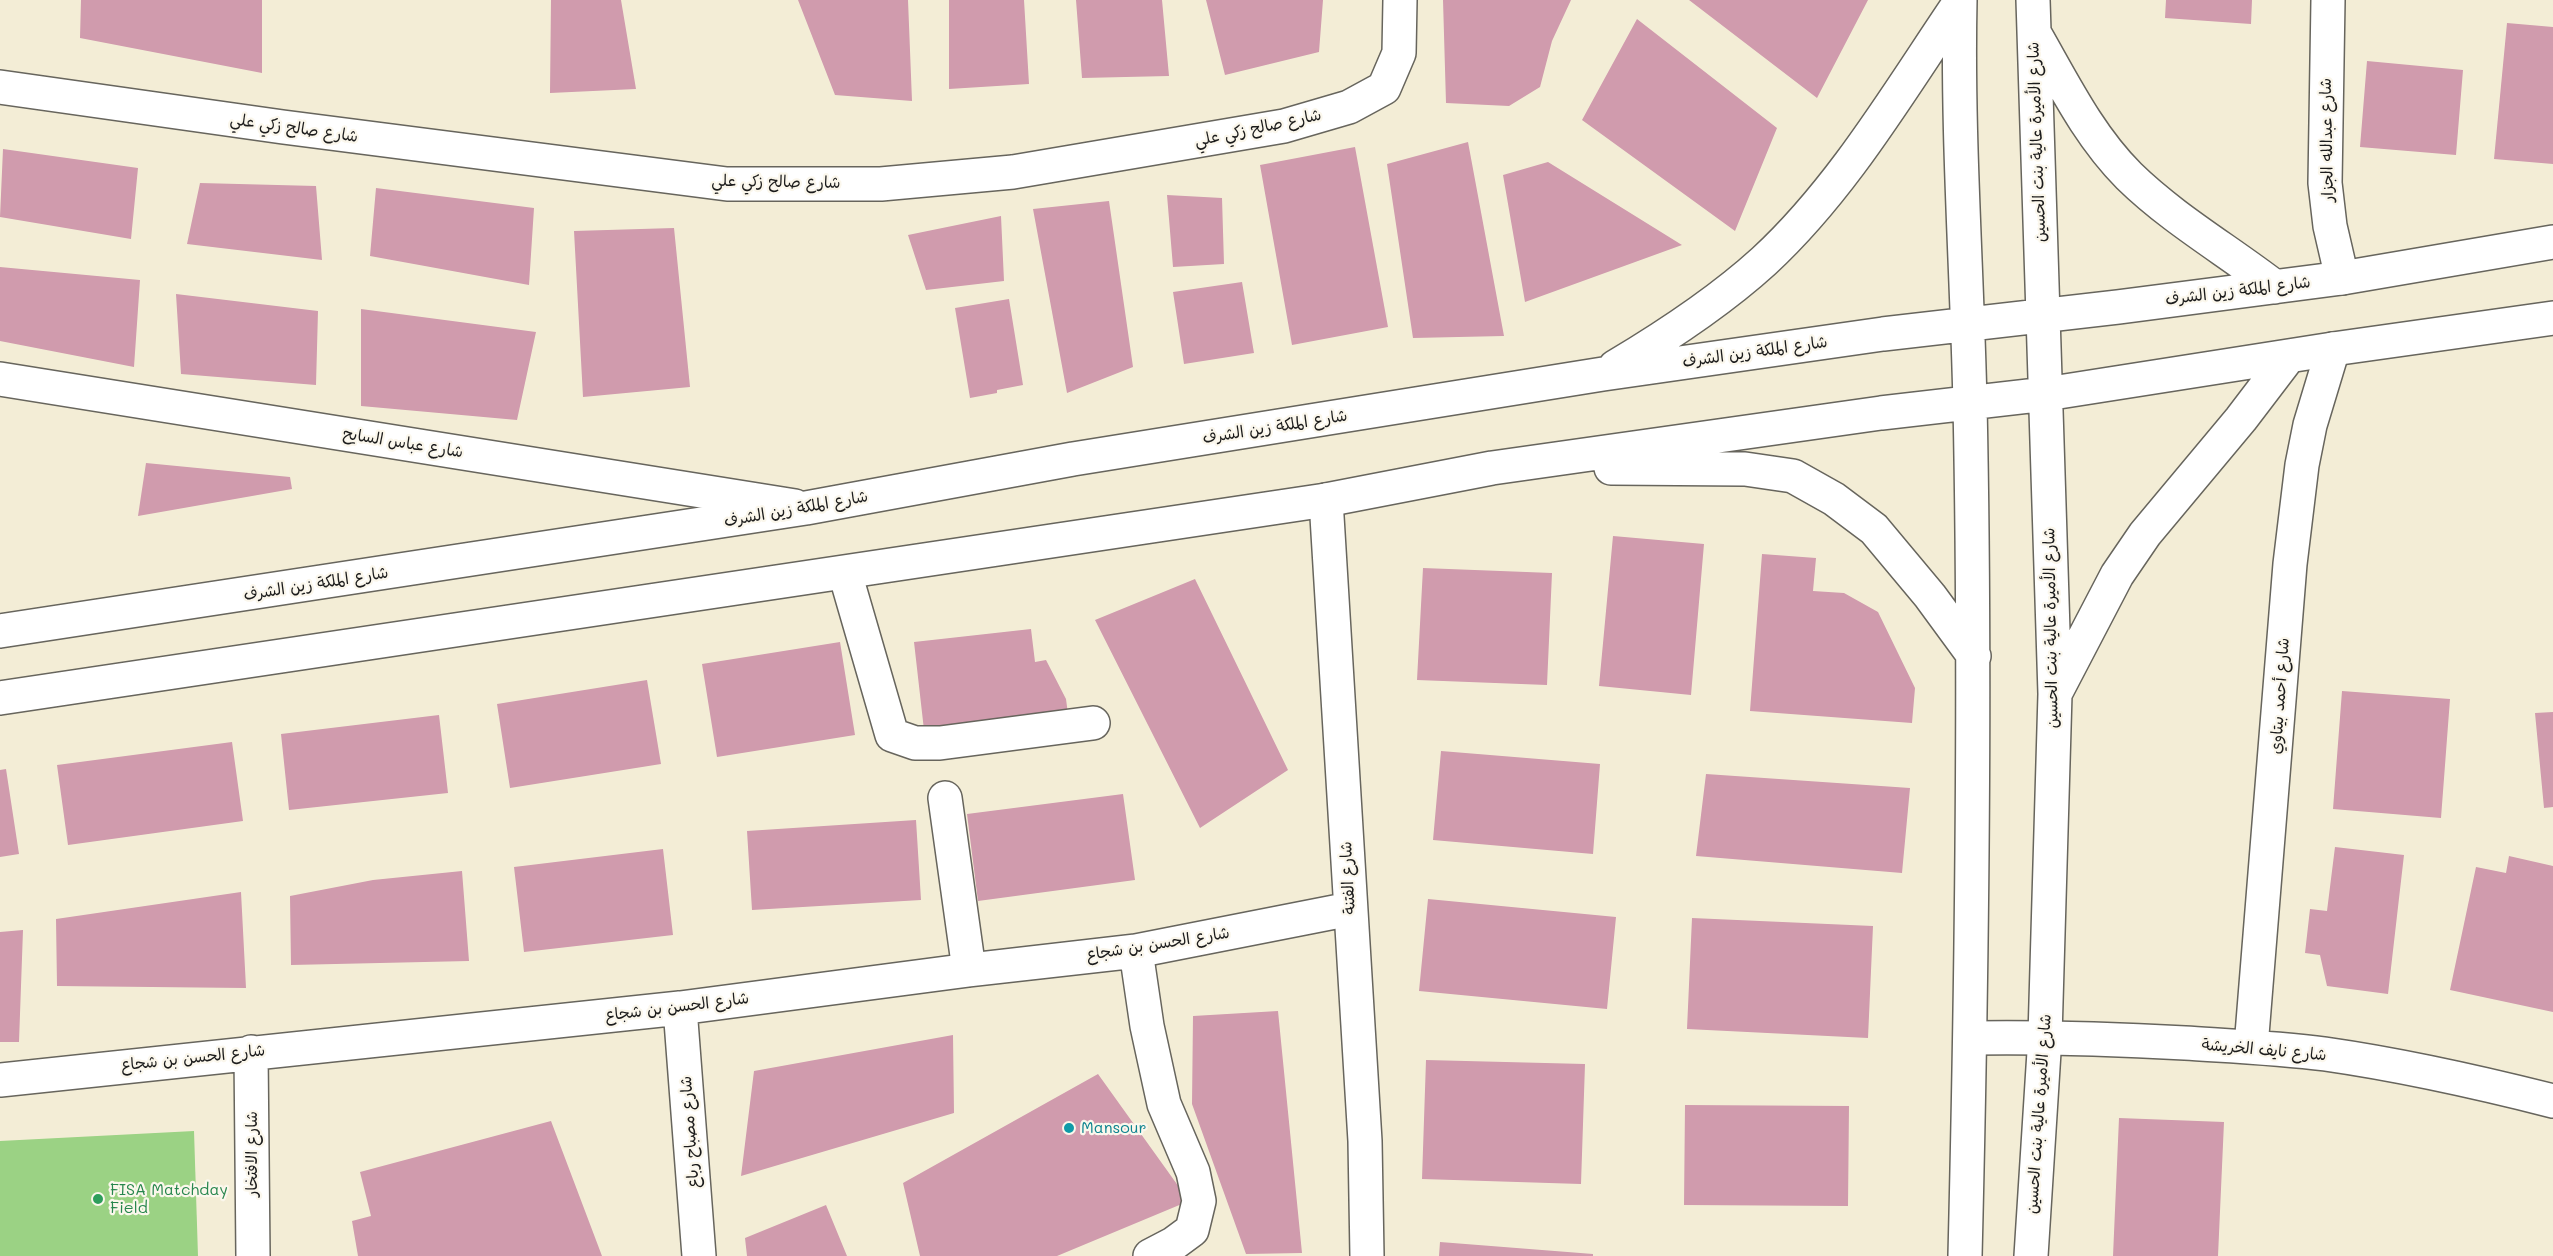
<!DOCTYPE html>
<html>
<head>
<meta charset="utf-8">
<style>
  body { margin:0 }
  canvas { display:block; background:#f3edd6 }
</style>
</head>
<body>
<canvas width="2553" height="1256"></canvas>
<script>
const ctx = document.querySelector('canvas').getContext('2d');
ctx.lineJoin = 'round';
function paint(path, color) { ctx.fillStyle = color; ctx.fill(path, 'evenodd'); }
function strokePath(path, color, width, dash) { ctx.strokeStyle = color; ctx.lineWidth = width; ctx.lineCap = dash ? 'butt' : 'round'; ctx.setLineDash(dash || []); ctx.stroke(path); }
function label(font, color, halo, rows, align = 'center') {
  ctx.font = font + ' Mali,"Playpen Sans Arabic",sans-serif'; ctx.lineWidth = 4.5; ctx.setLineDash([]); ctx.textBaseline = 'middle'; ctx.strokeStyle = halo; ctx.fillStyle = color; for (const [text, x, y, turn = 0] of rows) {
    ctx.save(); ctx.translate(x, y); ctx.rotate((+turn || 0) * Math.PI / 180); ctx.textAlign = isNaN(turn) ? turn : align; if (halo) ctx.strokeText(text, 0, 0); ctx.fillText(text, 0, 0); ctx.restore();
  }
}
paint(new Path2D(`
  M194,1131L198,1256H0V1141Z`), '#9bd284');
paint(new Path2D(`
  M81,0H262V73L80,38Z
  M551,0H621L636,89L550,93Z
  M798,0H908L912,101L835,95Z
  M949,0H1024L1029,84L949,89Z
  M1076,0H1162L1169,76L1082,78Z
  M1206,0H1323L1319,52L1225,75Z
  M1443,0H1571L1552,41L1540,87L1509,106L1446,103Z
  M1689,0H1868L1817,98Z
  M2166,0H2252L2251,24L2165,18Z
  M1637,19L1777,128L1735,231L1582,120Z
  M2507,23L2553,27V164L2494,159Z
  M2367,61L2463,70L2456,155L2360,147Z
  M1468,142L1504,336L1413,338L1387,164Z
  M1355,147L1388,327L1292,345L1260,165Z
  M3,149L138,168L131,239L0,217Z
  M1548,162L1682,245L1525,302L1503,175Z
  M200,183L316,186L322,260L187,244Z
  M376,188L534,208L529,285L370,256Z
  M1167,195L1222,198L1224,264L1173,267Z
  M1109,201L1133,367L1067,393L1033,209Z
  M1001,216L1004,281L926,290L908,235Z
  M674,228L690,387L583,397L574,231Z
  M0,267L140,280L134,367L0,341Z
  M1242,282L1254,353L1184,364L1173,292Z
  M176,294L318,311L316,385L181,374Z
  M1009,299L1023,385L997,390V393L970,398L955,308Z
  M361,309L536,332L517,420L361,406Z
  M146,463L290,477L292,489L138,516Z
  M1613,536L1704,544L1691,695L1599,686Z
  M1762,554L1816,558L1813,591L1844,593L1878,612L1915,688L1912,723L1750,711Z
  M1423,568L1552,573L1547,685L1417,680Z
  M1195,579L1288,770L1200,828L1095,620Z
  M1031,629L1035,662L1046,660L1066,699L1068,714L924,730L914,642Z
  M840,642L855,735L717,757L702,664Z
  M647,680L661,764L510,788L497,704Z
  M2342,691L2450,699L2441,818L2333,809Z
  M2553,712V807L2544,808L2535,713Z
  M439,715L448,793L289,810L281,734Z
  M232,742L243,821L68,845L57,765Z
  M1441,751L1600,764L1593,854L1433,840Z
  M6,769L19,854L0,857V770Z
  M1706,774L1910,788L1902,873L1696,856Z
  M1123,794L1135,880L978,901L967,814Z
  M916,820L921,900L752,910L747,831Z
  M2335,847L2404,855L2388,994L2327,986L2320,955L2305,953L2310,909L2327,911Z
  M663,849L673,935L524,952L514,867Z
  M2509,856L2553,866V1012L2450,990L2476,867L2506,873Z
  M462,871L469,961L291,965L290,896L373,880Z
  M241,892L246,988L57,986L56,919Z
  M1428,899L1616,917L1607,1009L1419,991Z
  M1692,918L1873,926L1868,1038L1687,1029Z
  M23,930L19,1042H0V932Z
  M1278,1011L1302,1253L1246,1254L1192,1104L1193,1016Z
  M953,1035L954,1113L741,1176L754,1071Z
  M1426,1060L1585,1064L1581,1184L1422,1179Z
  M1098,1074L1189,1201L1057,1256H920L903,1183Z
  M1685,1105L1849,1106L1848,1206L1684,1205Z
  M2119,1118L2224,1122L2218,1256H2113Z
  M551,1121L602,1256H358L352,1221L371,1216L360,1172Z
  M826,1205L847,1256H747L745,1238Z
  M1440,1242L1593,1254V1256H1439Z`), '#d09bad');
const street = new Path2D(`
  M2328,0L2325,183L2330,226L2342,278
  M0,87L283,127L727,184H881L1013,172L1284,126L1349,107L1384,88L1399,53L1400,0
  M0,379L795,506
  M1326,500L1365,1141L1367,1256
  M845,573L892,735L915,743H940L1093,723
  M945,798L969,970
  M1136,951L1147,1026L1164,1104L1193,1172L1199,1201L1192,1230L1173,1244L1150,1256
  M680,1008L699,1256
  M1971,1038C2042,1037 2113,1039 2185,1043C2232,1046 2279,1048 2325,1054C2402,1065 2478,1082 2553,1101
  M2251,1047L2290,564L2302,465L2310,425L2333,349
  M251,1052L253,1256
  M0,1080L680,1008L969,970L1136,951L1350,909`);
const secondary = new Path2D(`
  M1960,0C1957,135 1967,269 1970,404C1976,688 1972,972 1965,1256
  M2036,36C2064,85 2089,136 2129,176C2173,219 2227,250 2275,287
  M1615,367C1667,336 1719,302 1764,261C1843,188 1900,90 1960,2
  M1611,468L1745,469L1793,476L1834,499L1874,529L1930,596L1974,656
  M0,631L806,508L1073,459L1603,374L1883,334L2118,307L2342,278L2553,242
  M2057,690L2117,575L2145,534L2241,419L2289,356
  M0,698L1326,500L1492,468L1881,413L2046,394L2333,349L2553,318
  M2031,1256L2045,1036L2055,694L2033,0`);
strokePath(street, '#67655d', 36);
strokePath(secondary, '#67655d', 36);
strokePath(street, '#fff', 33);
strokePath(secondary, '#fff', 33);
for (const [x, y, r, color] of [
  [1069,1128,6,"#0f9aa8"],
  [98,1199,6,"#2e9e5b"]
]) { const dot = new Path2D(); dot.arc(x, y, r, 0, 2 * Math.PI); ctx.fillStyle = color; ctx.fill(dot); strokePath(dot, '#fbf7ec', 2); }
label('16px', '#1c1c1c', '#fbf7ec', [
  ["شارع صالح زكي علي",294,128,8],
  ["شارع صالح زكي علي",1258,128,-12],
  ["شارع عبدالله الجزار",2327,140,-91],
  ["شارع الأميرة عالية بنت الحسين",2037,142,-92],
  ["شارع صالح زكي علي",776,182,1],
  ["شارع الملكة زين الشرف",2238,291,-7],
  ["شارع الملكة زين الشرف",1755,352,-8],
  ["شارع الملكة زين الشرف",1275,427,-9],
  ["شارع عباس السايح",403,443,9],
  ["شارع الملكة زين الشرف",796,509,-10],
  ["شارع الملكة زين الشرف",316,584,-9],
  ["شارع الأميرة عالية بنت الحسين",2051,628,-91],
  ["شارع أحمد بيتاوي",2280,696,-86],
  ["شارع الفتنة",1348,878,-93],
  ["شارع الحسن بن شجاع",1158,944,-9],
  ["شارع الحسن بن شجاع",677,1007,-7],
  ["شارع نايف الخريشة",2264,1050,5],
  ["شارع الحسن بن شجاع",193,1058,-6],
  ["شارع الأميرة عالية بنت الحسين",2039,1114,-86],
  ["شارع مصباح رباع",690,1132,-94],
  ["شارع الافتخار",252,1154,-90]
]);
label('16px', '#0d838f', '#fbf7ec', [
  ["Mansour",1081,1128]
], 'left');
label('16px', '#27864d', '#fbf7ec', [
  ["FISA Matchday",110,1190],
  ["Field",110,1208]
], 'left');
</script>
</body>
</html>
